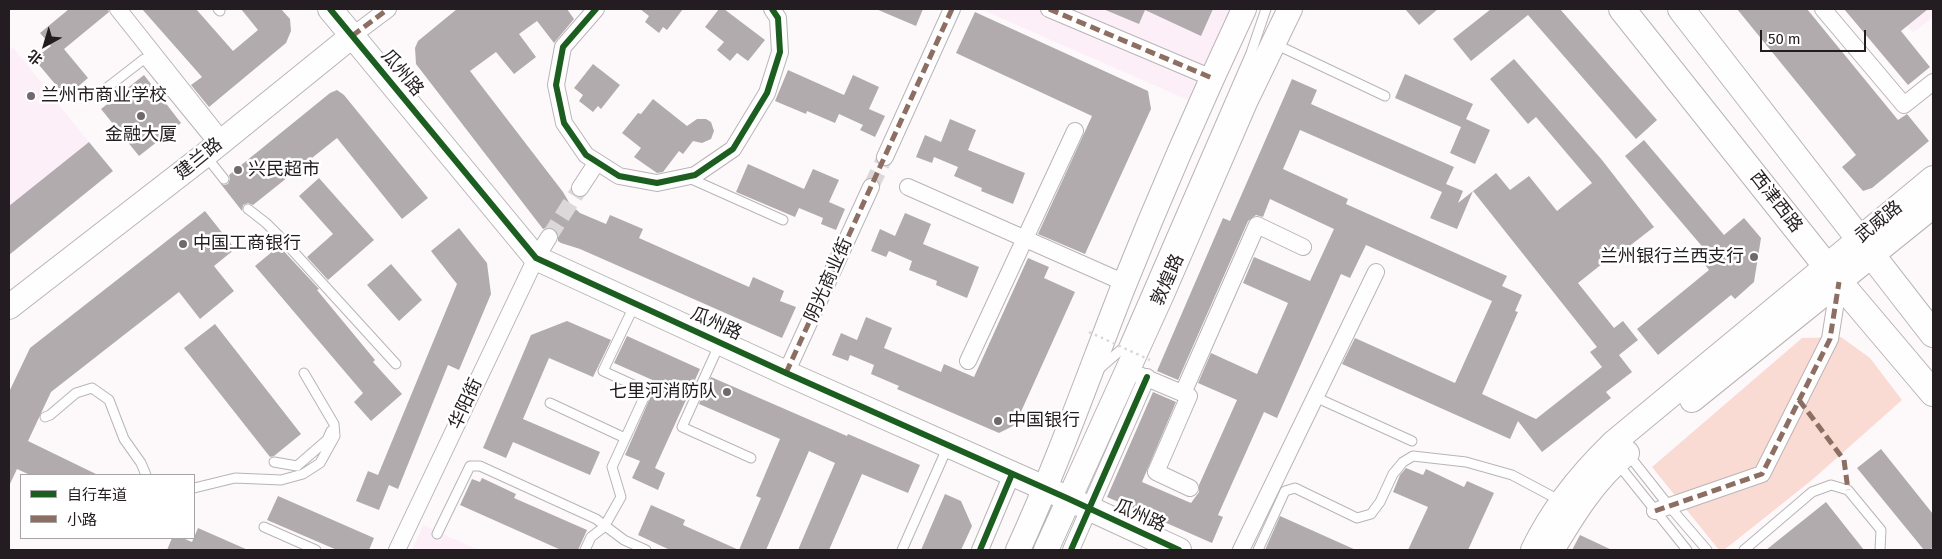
<!DOCTYPE html>
<html>
<head>
<meta charset="utf-8">
<style>
  body { margin:0 }
  #map { position:relative; width:1942px; height:559px; overflow:hidden; background:#fdf9fb; font-family:"Fira Sans","Noto Sans SC",sans-serif }
  canvas { display:block }
  .frame { position:absolute; inset:0; border:10px solid #231c20; pointer-events:none }
  .legend { position:absolute; left:20px; top:474px; width:175px; height:65px; box-sizing:border-box; background:#fff; border:1px solid #a7a4a6; margin:0; padding:6px 9px; list-style:none; font-size:15px; color:#231c20 }
  .legend li { display:flex; align-items:center; gap:10px; height:25px }
  .legend b { width:25px; border:1px solid #a7a4a6 }
  .north { position:absolute; left:20px; top:20px; width:50px; height:50px; -webkit-text-stroke:4px #fff; paint-order:stroke; rotate:219deg; font-size:14px; font-weight:700; line-height:20px; text-align:center; color:#231c20 }
  .north::after { content:''; display:block; margin:auto; width:18px; height:22px; background:#231c20; clip-path:polygon(50% 0,100% 100%,50% 72%,0 100%) }
  .scale { position:absolute; left:1760px; top:30px; width:106px; height:22px; box-sizing:border-box; border:2px solid #231c20; border-top:0; padding-left:6px; font-size:15px; line-height:18px; white-space:nowrap; color:#231c20; -webkit-text-stroke:4px #fff; paint-order:stroke }
</style>
</head>
<body>
<div id="map">
<canvas width="1942" height="559"></canvas>
<div class="frame"></div>
<ul class="legend">
<li><b style="height:6px;background:#1b5e20"></b>自行车道</li>
<li><b style="height:6px;background:#8d6e63"></b>小路</li>
</ul>
<div class="north">北</div>
<div class="scale">50 m</div>
</div>
<script>
const ctx = document.querySelector('canvas').getContext('2d');
ctx.lineJoin = 'round';
function paint(path, color) { ctx.fillStyle = color; ctx.fill(path, 'evenodd'); }
function strokePath(path, color, width, dash) { ctx.strokeStyle = color; ctx.lineWidth = width; ctx.lineCap = dash ? 'butt' : 'round'; ctx.setLineDash(dash || []); ctx.stroke(path); }
function label(font, color, halo, rows, align = 'center') {
  ctx.font = font + ' "Fira Sans","Noto Sans SC",sans-serif'; ctx.lineWidth = 5; ctx.setLineDash([]); ctx.textBaseline = 'middle'; ctx.strokeStyle = halo; ctx.fillStyle = color; for (const [text, x, y, turn = 0] of rows) {
    ctx.save(); ctx.translate(x, y); ctx.rotate((+turn || 0) * Math.PI / 180); ctx.textAlign = isNaN(turn) ? turn : align; if (halo) ctx.strokeText(text, 0, 0); ctx.fillText(text, 0, 0); ctx.restore();
  }
}
paint(new Path2D(`
  M980,9H1234L1190,101Z
  M1893,9H1933V17L1913,33Z
  M13,47L89,142L9,206V50Z
  M423,525L479,550H412Z`), '#fdeff7');
paint(new Path2D(`
  M1841,337L1870,358L1902,400L1812,480L1724,550H1719L1652,467L1802,338Z`), '#fadbd3');
paint(new Path2D(`
  M69,9H108L109,12L64,49L88,78L66,97L34,59L51,46L40,33Z
  M142,9H196L233,51L258,30L241,9H281L290,19L291,31L286,43L209,107L191,85L202,77Z
  M457,9H567L574,19L554,43L537,21L519,34L536,57L514,74L496,52L470,71L563,192L570,204L580,213L606,224L610,215L643,229L639,238L749,287L753,277L784,291L780,301L796,307L782,338L580,249L561,243L558,241V233L555,229L549,227L543,229L416,64L415,48L418,41Z
  M640,9H683L667,30L663,27L659,33L645,22L649,16Z
  M719,9H724L765,40L748,61L737,53L730,61L717,50L724,42L705,27Z
  M876,9H923L916,26Z
  M1103,9H1213L1201,36L1145,10L1139,24Z
  M1405,9H1438L1419,25Z
  M1491,9H1560L1657,120L1636,139L1528,15L1471,61L1453,39Z
  M1737,9H1807L1898,120L1907,114L1929,141L1872,188L1863,191L1842,167L1856,155Z
  M1844,9H1928L1901,31L1930,67L1908,85Z
  M975,12L1148,91L1151,109L1085,254L1038,234L1092,116L956,53Z
  M1514,59L1602,160L1654,227L1614,258L1612,256L1578,283L1614,328L1623,321L1638,340L1619,355L1632,372L1606,392L1611,398L1542,452L1518,421L1510,439L1342,364L1355,338L1455,383L1492,301L1366,245L1350,278L1341,274L1277,418L1264,412L1218,515L1223,517L1212,543L1107,497L1153,392L1176,402L1142,482L1191,503L1199,492V485L1237,400L1198,383L1211,353L1257,374L1288,303L1243,283L1254,257L1310,281L1334,229L1270,199L1263,217L1256,215L1248,221L1178,380L1157,371L1223,218L1230,221L1292,79L1317,90L1311,104L1454,167L1446,184L1463,191L1458,203L1496,173L1510,190L1529,176L1557,211L1592,183L1536,117L1528,124L1490,79ZM1300,130L1442,192L1430,218L1457,229L1473,191L1597,347L1590,352L1602,367L1536,419L1482,394L1518,312L1515,311L1522,295L1502,286L1507,276L1346,204L1348,199L1283,169Z
  M593,64L620,85L601,109L598,106L593,112L579,101L583,95L574,88Z
  M788,70L844,95L853,75L879,87L869,109L885,116L875,137L860,130L863,125L839,114L835,123L807,111L806,114L775,101Z
  M1405,74L1473,104L1466,119L1490,130L1475,164L1450,153L1461,127L1395,98Z
  M144,75L181,123L139,156L101,109Z
  M337,90L344,95L428,198L402,219L337,138L253,205L248,203L243,205L242,211L220,183L224,185L228,184L230,179L229,175L330,93Z
  M653,99L687,126L697,119H706L711,122L714,131L711,139L702,143L693,141L683,154L679,151L663,172L657,173L634,157L641,148L622,133L638,113L641,114Z
  M950,119L976,130L968,150L1025,173L1013,204L981,191L982,188L954,176L958,167L934,157L932,163L916,157L925,135L941,142Z
  M1644,140L1724,235L1744,218L1761,238L1754,282L1735,299L1731,295L1658,355L1637,329L1709,270L1699,257L1706,251L1625,156Z
  M89,142L113,171L9,255V206Z
  M748,164L804,189L813,169L839,180L829,202L845,209L836,230L821,224L823,218L799,208L795,217L736,192Z
  M319,178L374,240L328,280L307,257L333,234L299,196Z
  M205,211L235,249L214,266L234,291L200,319L179,292L51,392L28,441L98,475H30L17,469L9,486V392L30,348Z
  M905,213L931,224L923,244L979,267L967,298L936,285L937,281L909,270L912,261L889,251L886,257L871,251L880,229L895,236Z
  M459,228L487,263L491,294L459,370L448,365L398,489L389,485L379,510L356,501L368,471L378,475L457,284L431,251Z
  M279,246L319,289L317,290L375,360L373,362L402,394L371,421L354,402L363,393L255,266Z
  M1028,258L1049,267L1044,278L1075,292L1015,425L999,433L897,389L899,386L871,374L874,365L850,355L848,361L832,355L841,333L857,340L866,317L892,328L884,348L941,372L944,364L974,377Z
  M391,264L422,300L399,321L367,285Z
  M567,321L611,340L593,377L549,358L523,419L600,452L590,475L513,442L506,458L483,448L531,335Z
  M215,324L301,434L274,456L270,457L184,348Z
  M627,336L700,369L655,468L665,473L658,490L632,478L640,461L625,455L657,382L614,363Z
  M711,377L847,436L848,434L920,465L908,493L862,474L829,550H798L835,463L809,451L766,550H670L638,535L651,505L685,520L683,525L739,550L761,498L756,496L780,439L699,404Z
  M1881,449L1933,514V547L1930,550H1924L1857,468Z
  M1406,468L1423,475L1426,469L1464,487L1467,481L1494,493L1468,550H1408L1428,507L1393,492L1400,475Z
  M482,478L516,494L514,498L587,530L578,550H561L460,505L472,479L480,482Z
  M945,494L961,501L972,526L961,550H921Z
  M278,496L374,538L369,550H337L267,520Z
  M1826,502L1864,550H1766Z
  M1280,516L1356,550H1265Z
  M198,528L248,550H167L172,538H183L192,542Z
  M1580,535L1612,550H1572Z`), '#b1abad');
strokePath(new Path2D(`
  M871,187L885,157
  M549,237L580,188`), '#dcd8da', 16, [16, 8]);
const lane = new Path2D(`
  M218,9L220,11
  M1275,44L1385,96
  M104,90L144,59L215,146
  M205,155L224,179
  M689,178L783,220
  M248,209L266,223L282,239L396,364
  M720,343L682,427L751,458
  M1099,369L1123,348L1251,53L1266,9
  M1315,397L1412,441
  M550,403L625,438
  M45,417L50,415L76,393L92,388L109,400L124,439L141,463L146,475
  M1627,453L1669,506L1707,550
  M274,462L297,466L327,440L331,431
  M1618,464L1687,550
  M194,488L235,478L281,480L303,474L320,463L335,436L334,424L304,373
  M264,527L316,550
  M437,534L470,466H480L596,519L624,540L646,550
  M585,550L591,537L604,527L621,497L612,467L647,391L603,371L635,304
  M902,550L948,446
  M1258,550L1285,491L1295,488L1357,518L1371,514L1380,502L1393,474L1403,462L1413,456L1466,462L1512,475L1561,501
  M1744,550L1812,492L1831,485L1848,490L1881,530L1880,550`);
const street = new Path2D(`
  M118,9L222,140
  M596,9L563,47L556,85L564,123L586,155L619,176L657,183L695,175L733,149L767,93L780,52L778,18L772,9
  M1049,9L1212,78
  M1823,9L1904,105L1933,82
  M352,36L388,9
  M885,157L952,9
  M908,187L1125,283
  M580,188L597,162
  M968,361L1075,131
  M786,373L871,187
  M1137,374L1189,396L1156,472L1190,488
  M1183,393L1257,225L1303,247
  M1655,511L1762,474L1830,339L1839,282
  M397,550L536,258L549,237
  M980,550L1012,474
  M1071,550L1147,377
  M1241,550L1376,272`);
const secondary = new Path2D(`
  M330,9L536,258L786,373L1069,499L1179,550
  M9,307L205,155L352,36
  M1692,400L1933,206
  M1018,550C1057,465 1088,377 1122,290C1160,195 1201,101 1244,9
  M1046,550L1163,292L1246,100L1290,9
  M1533,550C1553,508 1580,475 1613,443L1933,178
  M1552,550C1573,515 1594,480 1627,453`);
const primary = new Path2D(`
  M1622,9L1839,282L1933,393
  M1681,9L1933,334`);
strokePath(lane, '#b9b4b6', 11);
strokePath(street, '#b9b4b6', 18);
strokePath(secondary, '#b9b4b6', 26);
strokePath(primary, '#b9b4b6', 28);
strokePath(lane, '#fffefe', 9);
strokePath(street, '#fffefe', 16);
strokePath(secondary, '#fffefe', 24);
strokePath(primary, '#fffefe', 26);
strokePath(new Path2D(`
  M1089,332L1150,360`), '#d9d8d9', 2.5, [2.5, 4]);
strokePath(new Path2D(`
  M1049,9L1212,78
  M352,36L388,9
  M786,373L952,9
  M1799,400L1844,460L1848,490
  M1655,511L1762,474L1830,339L1839,282`), '#8d6e63', 5, [10, 5]);
strokePath(new Path2D(`
  M330,9L536,258L786,373L1069,499L1179,550
  M596,9L563,47L556,85L564,123L586,155L619,176L657,183L695,175L733,149L767,93L780,52L778,18L772,9
  M980,550L1012,474
  M1071,550L1147,377`), '#1b5e20', 6);
for (const [x, y, r, color] of [
  [31,96,5,"#6f696d"],
  [141,116,5,"#6f696d"],
  [238,170,5,"#6f696d"],
  [183,244,5,"#6f696d"],
  [1754,257,5,"#6f696d"],
  [727,392,5,"#6f696d"],
  [998,421,5,"#6f696d"]
]) { const dot = new Path2D(); dot.arc(x, y, r, 0, 2 * Math.PI); ctx.fillStyle = color; ctx.fill(dot); strokePath(dot, '#fff', 2); }
label('18px', '#231c20', '#fff', [
  ["瓜州路",402,73,50],
  ["建兰路",199,159,-39],
  ["西津西路",1776,202,52],
  ["武威路",1879,222,-39],
  ["阴光商业街",829,280,-66],
  ["敦煌路",1168,280,-66],
  ["瓜州路",716,324,25],
  ["华阳街",466,404,-65],
  ["瓜州路",1140,516,24]
]);
label('18px', '#231c20', '#fff', [
  ["兰州市商业学校",41,96],
  ["金融大厦",141,135,"center"],
  ["兴民超市",248,170],
  ["中国工商银行",193,244],
  ["兰州银行兰西支行",1744,257,"right"],
  ["七里河消防队",717,392,"right"],
  ["中国银行",1008,421]
], 'left');
</script>
</body>
</html>
